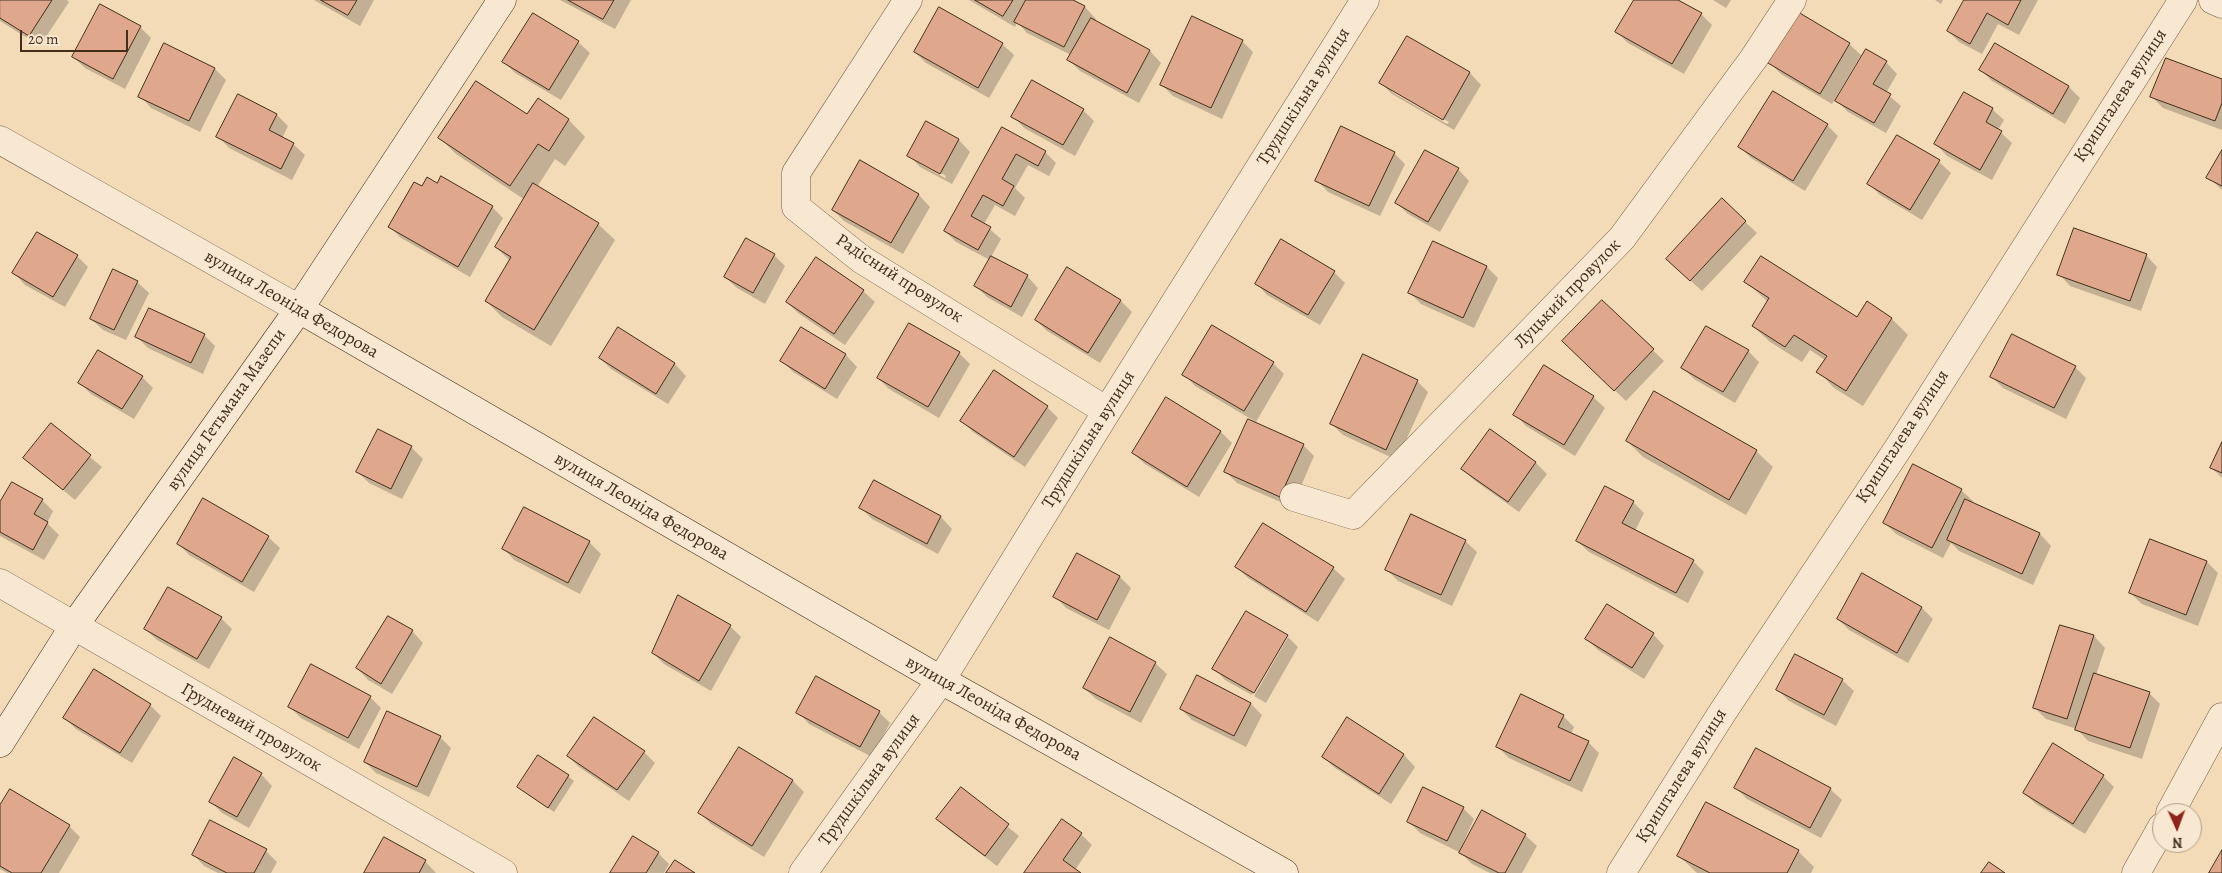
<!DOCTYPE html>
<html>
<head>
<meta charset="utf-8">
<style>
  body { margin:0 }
  #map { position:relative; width:2222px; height:873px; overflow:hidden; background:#f4dbb8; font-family:Alegreya,serif }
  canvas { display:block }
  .north { position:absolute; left:2152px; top:803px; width:50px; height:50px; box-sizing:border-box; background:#f8e8d1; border:1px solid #b09e88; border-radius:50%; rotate:178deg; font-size:14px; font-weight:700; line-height:20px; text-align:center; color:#432e1a }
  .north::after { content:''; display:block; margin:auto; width:18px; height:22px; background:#8f2418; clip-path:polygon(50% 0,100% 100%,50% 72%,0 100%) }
  .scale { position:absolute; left:20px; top:30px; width:108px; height:22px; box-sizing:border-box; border:2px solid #432e1a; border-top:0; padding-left:6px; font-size:15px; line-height:18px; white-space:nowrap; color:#432e1a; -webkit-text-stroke:4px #f8e8d1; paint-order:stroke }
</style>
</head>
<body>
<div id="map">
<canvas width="2222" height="873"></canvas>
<div class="north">N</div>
<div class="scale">20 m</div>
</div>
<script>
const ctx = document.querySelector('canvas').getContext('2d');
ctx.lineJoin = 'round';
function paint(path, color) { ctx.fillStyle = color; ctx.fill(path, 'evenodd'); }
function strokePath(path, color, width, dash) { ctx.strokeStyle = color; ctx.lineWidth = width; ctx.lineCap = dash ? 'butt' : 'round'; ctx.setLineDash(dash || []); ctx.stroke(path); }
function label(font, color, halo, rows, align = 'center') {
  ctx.font = font + ' Alegreya,serif'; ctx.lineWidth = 4.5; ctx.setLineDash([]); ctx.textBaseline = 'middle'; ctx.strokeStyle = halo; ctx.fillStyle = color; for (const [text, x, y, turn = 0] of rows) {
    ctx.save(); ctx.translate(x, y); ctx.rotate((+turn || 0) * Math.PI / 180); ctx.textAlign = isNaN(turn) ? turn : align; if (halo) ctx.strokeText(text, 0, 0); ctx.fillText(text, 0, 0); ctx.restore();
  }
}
paint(new Path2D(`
  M0,0H67L69,2L40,46L0,21Z
  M314,0H374L360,26Z
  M560,0H631L615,29Z
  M969,0H1070L1085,7L1096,19L1094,22L1150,51L1161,63L1139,103L1080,71L1069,60L1071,55L1027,33L1017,22L1015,27Z
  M1635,0H1676L1701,14L1712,25L1684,74L1628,43L1617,32Z
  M1713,0H1731L1726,8Z
  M1935,0H1943L1941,4Z
  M1965,0H2038L2019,35L1998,24L1982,54L1959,42L1948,31Z
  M140,27L151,38L125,89L85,68L73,57Z
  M1407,38L1470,73L1481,85L1454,130L1392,94L1381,83ZM1392,89L1449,122L1447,124L1392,92Z
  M1242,41L1253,52L1222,119L1173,96L1162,85Z
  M578,42L590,53L561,100L515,73L504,62Z
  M1002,44L1014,55L989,98L926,63L915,52Z
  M1849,44L1861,55L1832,104L1781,74L1770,63Z
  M1996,44L2069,87L2080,98L2065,124L1992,81L1981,70Z
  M165,45L215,69L226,80L200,132L151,108L140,96Z
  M1886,62L1897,74L1886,93L1901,106L1886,133L1848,112L1837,101Z
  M2222,81V130L2163,108L2152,97Z
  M238,96L277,115L288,126L282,138L293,144L305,155L292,180L229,148L218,136Z
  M538,100L569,120L585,137L565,166L555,159L537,187L598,224L615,240L551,346L502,317L486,301L510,261L496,247L525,200L456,154L440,138L527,116Z
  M1992,109L2004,120L1998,130L2012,143L1992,180L1947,156L1936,144Z
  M1083,110L1094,121L1075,156L1024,128L1013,116Z
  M927,123L959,140L970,152L952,184L920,167L909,155ZM920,161L946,176L945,178L920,164Z
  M1827,125L1838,136L1805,191L1751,158L1740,147Z
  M1002,128L1045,152L1056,163L1049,176L1028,165L1015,188L1025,198L1015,216L995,205L984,224L1001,239L991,257L1027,276L1038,288L1022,317L987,297L976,286L990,260L956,242L945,231Z
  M1898,137L1939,162L1951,173L1922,220L1880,195L1869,184Z
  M1394,153L1405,164L1380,216L1328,192L1317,180Z
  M2222,153V190L2208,177Z
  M860,162L919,195L930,207L903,254L844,221L833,210Z
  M1458,169L1469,181L1440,232L1408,214L1397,203Z
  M423,188L492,207L503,218L470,277L401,238L390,227Z
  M1722,200L1757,233L1702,291L1679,270Z
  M774,255L785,266L765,304L737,288L725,277Z
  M2146,255L2157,267L2141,311L2070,286L2059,274Z
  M77,256L88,267L65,307L25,285L14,273Z
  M817,259L863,291L875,302L845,345L798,313L787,302Z
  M1487,267L1498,278L1474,328L1421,304L1410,293Z
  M1334,272L1345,283L1320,325L1267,295L1256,283Z
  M137,282L149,293L126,340L103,330L91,319Z
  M1746,282L1857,319L1867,303L1892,319L1908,335L1863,406L1834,388L1818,371L1825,360L1810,350L1802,362L1770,342L1753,326L1768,302Z
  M1121,301L1132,312L1100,363L1047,331L1036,320Z
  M1602,302L1664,361L1626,401L1575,353Z
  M801,328L846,355L857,367L837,399L793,372L782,361Z
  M618,329L675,364L686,376L668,404L611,369L600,358Z
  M204,335L215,346L203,374L148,348L136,336Z
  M1748,351L1759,362L1735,403L1694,379L1683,368Z
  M959,353L970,364L939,418L889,389L878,378Z
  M1273,363L1284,374L1256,422L1195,386L1184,374Z
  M1544,367L1593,397L1605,408L1575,456L1526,426L1515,414Z
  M2075,367L2086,378L2066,419L2003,388L1992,377Z
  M142,377L153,388L134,419L91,394L80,383Z
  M1417,381L1428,392L1397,460L1343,435L1332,424Z
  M1654,393L1756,451L1773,467L1746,515L1643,457L1627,441Z
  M1167,399L1221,432L1232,443L1199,497L1145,464L1133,453Z
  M1047,407L1058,418L1025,467L973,432L962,421Z
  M51,425L102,467L75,500L25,458Z
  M378,431L412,448L423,459L402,499L369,483L358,472Z
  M1490,431L1536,463L1547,474L1519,512L1474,480L1463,469Z
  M1303,445L1314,456L1292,507L1237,483L1226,472Z
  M2222,445V478L2212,468Z
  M1913,466L1961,490L1973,501L1972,503L2040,534L2051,546L2033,585L1959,551L1951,543L1943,558L1896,534L1885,523Z
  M875,482L941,517L952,529L938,554L872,519L861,508Z
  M42,500L53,511L47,523L59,535L44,560L0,536V505Z
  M203,500L268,537L280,548L254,592L189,555L178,543Z
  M1633,502L1644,513L1635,531L1693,561L1704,572L1688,603L1589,552L1577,541Z
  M525,509L589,542L601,554L580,594L514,560L503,548Z
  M1465,541L1477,552L1452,606L1398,581L1387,570Z
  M2151,541L2207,562L2218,573L2198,626L2142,604L2130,593Z
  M1077,554L1120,577L1131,588L1109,630L1066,608L1055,596Z
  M1237,567L1333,568L1345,579L1318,622L1248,578Z
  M1607,606L1653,634L1664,646L1644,679L1598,650L1587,639Z
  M1922,608L1933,619L1908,663L1849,630L1838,619Z
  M221,618L232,629L209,669L157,640L145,629Z
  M730,626L741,637L711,691L664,664L653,653Z
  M2061,626L2094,636L2105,648L2096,675L2149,693L2160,704L2142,759L2088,741L2077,729L2046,719L2035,708Z
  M412,631L423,643L392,694L368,680L357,668Z
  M1287,636L1298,647L1266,703L1254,696L1288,637H1285L1252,695L1225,680L1214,668Z
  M1155,663L1167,674L1141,723L1096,699L1084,688Z
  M1197,677L1251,704L1262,715L1246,747L1192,720L1181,709Z
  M1842,680L1854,691L1836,726L1789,701L1778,690Z
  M370,697L381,708L359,749L301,718L290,707Z
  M150,705L161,716L132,763L76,729L65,718Z
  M798,712H879L890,723L872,757L809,724Z
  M1563,716L1574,727L1571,734L1588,742L1599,753L1582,792L1509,758L1498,747Z
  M1348,719L1404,755L1415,767L1391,804L1335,768L1323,757Z
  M440,737L451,748L429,797L376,773L365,762Z
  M740,749L793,781L804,792L764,857L711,824L700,813Z
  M644,752L655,763L629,801L579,767L568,756Z
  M261,774L272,786L249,828L222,813L211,802Z
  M568,776L574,781L554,812L518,787Z
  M2103,776L2114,787L2085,834L2036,804L2024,793Z
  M1736,788L1830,789L1842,800L1821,838L1747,799Z
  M961,789L1019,836L997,866L949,830L938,819Z
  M0,808L69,826L80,837L59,873H7L0,869Z
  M1463,808L1474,819L1459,852L1420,833L1408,821Z
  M1081,834L1092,845L1075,870L1079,873H1025Z
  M1525,835L1537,846L1522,873H1490L1472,864L1461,853Z
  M266,851L277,862L271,873H218L204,866L193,854Z
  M1798,851L1814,867L1811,873H1697L1679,856Z
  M658,853L669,864L664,873H612Z
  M425,861L436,873H365Z`), '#0003');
const building = new Path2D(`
  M0,0H52L29,36L0,18Z
  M321,0H357L348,15Z
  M568,0H614L603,19Z
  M975,0H1013L1003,16Z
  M1026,0H1073L1085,6L1064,47L1014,22Z
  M1634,0H1678L1702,13L1672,64L1615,32Z
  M1964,0H2021L2008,25L1987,13L1970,44L1947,31Z
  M100,4L141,26L113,79L72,57Z
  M939,7L1003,43L978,88L914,52Z
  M1798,12L1850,43L1820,94L1768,63Z
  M533,13L579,41L549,90L502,62Z
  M1192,16L1243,40L1211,108L1160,85Z
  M1091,18L1150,50L1127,93L1067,60Z
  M1407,36L1470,72L1443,120L1379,83Z
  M164,43L215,68L189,121L138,97Z
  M1995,43L2069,86L2053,114L1979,70Z
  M1866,49L1887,61L1873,84L1891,94L1874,123L1835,101Z
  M2166,58L2222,79V103L2215,121L2150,97Z
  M1032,80L1084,109L1063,145L1011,117Z
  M476,81L527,114L538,98L569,119L549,151L538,144L510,186L438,138Z
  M1773,91L1828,124L1793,181L1738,147Z
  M1964,92L1993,108L1986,122L2002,131L1980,170L1934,144Z
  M238,94L277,114L269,130L294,143L281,169L216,137Z
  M926,121L959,139L940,174L907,156Z
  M1341,126L1395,152L1369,206L1315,181Z
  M1002,127L1046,151L1038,166L1016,154L1002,179L1014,186L1003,206L983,195L971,216L991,227L978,250L944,231Z
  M1897,135L1940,160L1910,210L1867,184Z
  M1425,150L1459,168L1428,222L1395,203Z
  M2222,150V186L2206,178Z
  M860,160L919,194L891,243L832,210Z
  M441,176L493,206L458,267L388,227L414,182L422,186L427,177L437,183Z
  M533,183L599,223L534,330L485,301L511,257L495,247Z
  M1722,198L1746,221L1690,281L1666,259Z
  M2074,228L2147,254L2130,301L2057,275Z
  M37,232L78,255L53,297L12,273Z
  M746,238L775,254L753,293L724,277Z
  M1281,239L1335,271L1308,315L1255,284Z
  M1433,241L1487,266L1463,318L1408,293Z
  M991,256L1028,275L1011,307L974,286Z
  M1761,256L1857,317L1867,301L1892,318L1846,391L1816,372L1827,356L1794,335L1785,347L1752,326L1769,298L1744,282Z
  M816,257L864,290L834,334L786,302Z
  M1067,267L1121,300L1088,353L1035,320Z
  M113,269L138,281L114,330L90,319Z
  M1602,300L1654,349L1614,391L1562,341Z
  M149,308L205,334L191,363L135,337Z
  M909,323L960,352L928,407L877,378Z
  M1212,325L1274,362L1244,411L1182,375Z
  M1706,326L1749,350L1723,392L1681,368Z
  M618,327L675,363L656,394L599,358Z
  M801,327L846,354L825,389L780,361Z
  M2012,334L2076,366L2054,408L1990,377Z
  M98,350L143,376L122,409L78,383Z
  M1363,354L1418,380L1386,450L1330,424Z
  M1544,365L1594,396L1564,445L1513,415Z
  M994,370L1048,406L1014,457L960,421Z
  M1654,391L1757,450L1729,500L1626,441Z
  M1166,397L1221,431L1187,487L1132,453Z
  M1248,419L1304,444L1280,497L1224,472Z
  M51,423L91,455L63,490L23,458Z
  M378,429L412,446L391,489L356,472Z
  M1490,429L1536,462L1508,502L1461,469Z
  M2222,442V473L2210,468Z
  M1913,464L1962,489L1932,548L1883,523Z
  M874,480L941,516L927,544L859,508Z
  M12,482L43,499L34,514L48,522L33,550L0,532V502Z
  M1605,486L1634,501L1622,523L1694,560L1676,593L1576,541Z
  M203,498L269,536L242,582L177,544Z
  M1965,499L2040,533L2022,574L1947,540Z
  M524,507L590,541L568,583L502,549Z
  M1411,514L1466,540L1441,595L1385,570Z
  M1263,523L1334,567L1306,612L1235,567Z
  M2150,539L2207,561L2186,615L2129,593Z
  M1077,553L1120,576L1097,620L1053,597Z
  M1862,573L1922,607L1897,653L1837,619Z
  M168,587L222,617L197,659L144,629Z
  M678,595L731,625L699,681L652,653Z
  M1607,604L1654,633L1632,668L1585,639Z
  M1246,611L1288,635L1254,693L1212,669Z
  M388,616L413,630L381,684L356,668Z
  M2060,625L2094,635L2067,719L2033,708Z
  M1110,637L1156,662L1130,712L1083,688Z
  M1795,654L1843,679L1824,715L1776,690Z
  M311,664L371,696L348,738L288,707Z
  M94,669L151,704L120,753L63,718Z
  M2094,673L2150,692L2130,748L2075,730Z
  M1197,675L1251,703L1234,736L1180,709Z
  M816,676L880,711L860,747L796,713Z
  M1521,694L1564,715L1558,727L1589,741L1570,781L1496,747Z
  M387,711L441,736L417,787L364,762Z
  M594,717L645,751L617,790L567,756Z
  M1347,717L1404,754L1379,794L1322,757Z
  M2053,743L2104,775L2073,824L2023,793Z
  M739,747L793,780L752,846L698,813Z
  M1756,748L1831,788L1810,828L1734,788Z
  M538,755L569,775L548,808L517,787Z
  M234,757L262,773L237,817L209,802Z
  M961,787L1009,824L985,856L936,819Z
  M1423,787L1464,807L1447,841L1407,822Z
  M10,789L70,825L41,873H12L0,866V805Z
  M1706,802L1799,850L1787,873H1710L1677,856Z
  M1482,810L1526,834L1505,873H1499L1459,853Z
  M1062,819L1082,833L1063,860L1081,873H1024Z
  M210,820L267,849L254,873H227L192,855Z
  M633,836L659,852L646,873H610Z
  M384,837L426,860L419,873H364Z
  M2222,850V873H2209Z
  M675,860L695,873H666Z
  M1989,862L2005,873H1981Z`);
paint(building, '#dfa88c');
strokePath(building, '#432e1a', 1);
const street = new Path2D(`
  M908,0L796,173V207L861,259L1107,411
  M2213,0L2222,4
  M0,140L299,309
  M1294,497L1353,515L1622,238L1754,58L1792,0
  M0,583L503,873
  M2170,813L2222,717
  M803,873L941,680L1107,411L1365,0
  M1621,873L1722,713L1899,447L2183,0
  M2136,873L2162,827`);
const secondary = new Path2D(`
  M299,309L941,680L1284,873
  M0,743L74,626L299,309L502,0`);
strokePath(street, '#6f5942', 29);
strokePath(secondary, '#432e1a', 29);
strokePath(street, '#f8e8d1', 28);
strokePath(secondary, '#f8e8d1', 28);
label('18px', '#432e1a', '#f8e8d1', [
  ["Кришталева вулиця",2121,96,-57],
  ["Трудшкільна вулиця",1304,97,-58],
  ["Радісний провулок",899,279,33],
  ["Луцький провулок",1568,294,-46],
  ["вулиця Леоніда Федорова",291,305,30],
  ["вулиця Гетьмана Мазепи",227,410,-55],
  ["Кришталева вулиця",1903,437,-57],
  ["Трудшкільна вулиця",1089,440,-58],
  ["вулиця Леоніда Федорова",641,507,30],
  ["вулиця Леоніда Федорова",993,709,29],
  ["Грудневий провулок",251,728,30],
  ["Кришталева вулиця",1682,776,-58],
  ["Трудшкільна вулиця",870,780,-54]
]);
</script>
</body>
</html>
